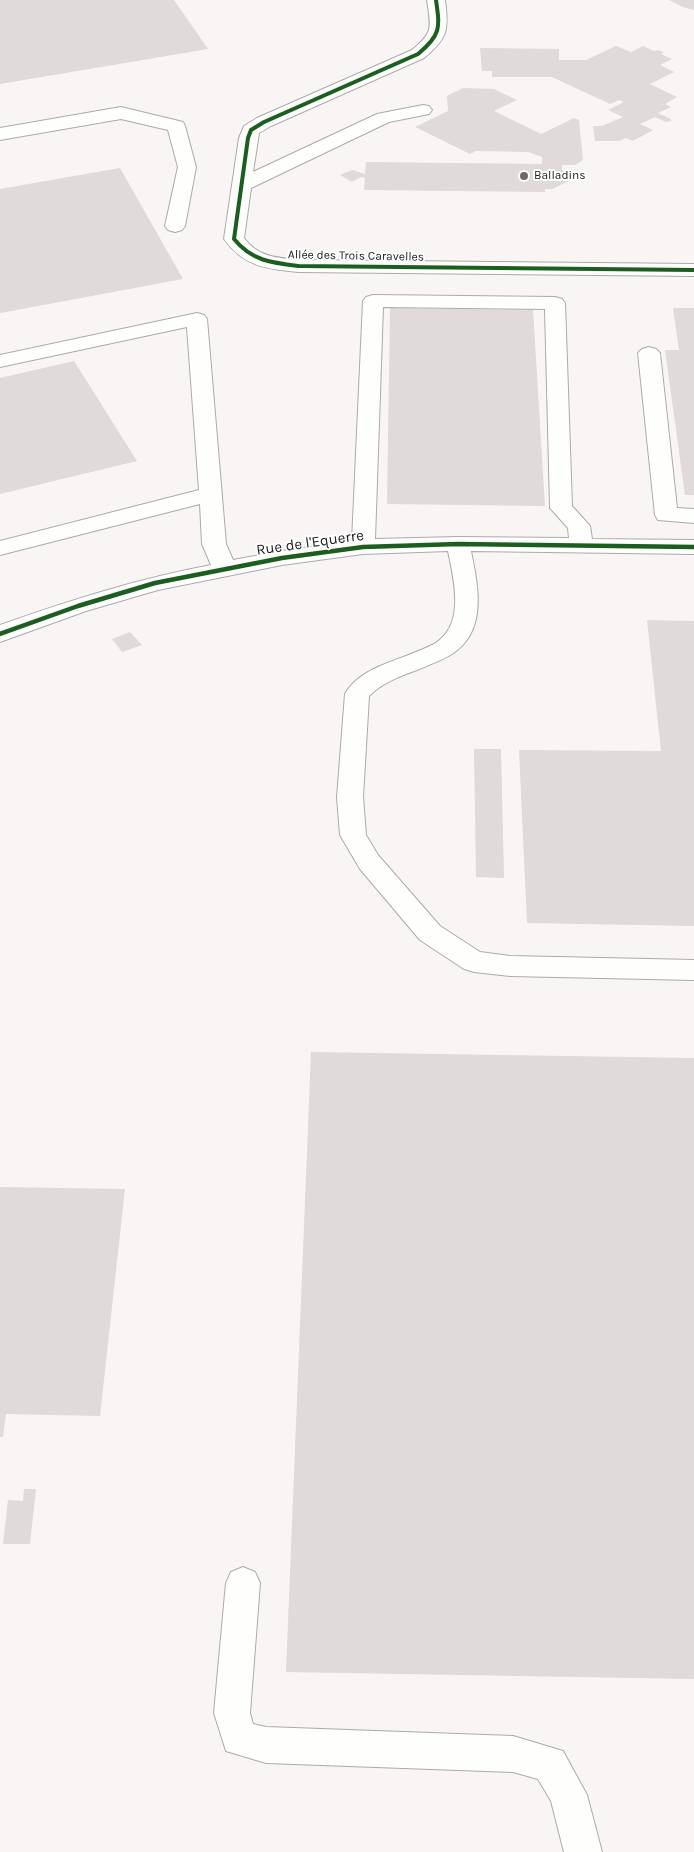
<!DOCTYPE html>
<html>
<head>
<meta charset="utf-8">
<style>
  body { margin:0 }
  canvas { display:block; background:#f8f5f4 }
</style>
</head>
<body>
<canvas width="694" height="1852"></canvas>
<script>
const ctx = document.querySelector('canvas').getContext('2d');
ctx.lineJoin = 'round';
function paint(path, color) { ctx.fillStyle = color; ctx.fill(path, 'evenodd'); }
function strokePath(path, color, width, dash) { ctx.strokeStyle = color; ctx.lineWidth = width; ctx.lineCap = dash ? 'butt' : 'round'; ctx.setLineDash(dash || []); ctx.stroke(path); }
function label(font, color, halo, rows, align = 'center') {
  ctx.font = font + ' Karla,sans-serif'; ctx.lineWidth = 4; ctx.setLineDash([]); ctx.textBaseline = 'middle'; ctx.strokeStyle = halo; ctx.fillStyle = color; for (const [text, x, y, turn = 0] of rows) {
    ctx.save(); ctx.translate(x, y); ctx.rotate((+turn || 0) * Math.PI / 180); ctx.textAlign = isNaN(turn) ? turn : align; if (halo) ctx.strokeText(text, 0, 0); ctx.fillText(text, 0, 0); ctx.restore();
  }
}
paint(new Path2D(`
  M0,0H174L208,49L0,84Z
  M669,0H694V10L683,7Z
  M616,46L631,52L643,46L654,51L658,50L664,52L661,54L672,59L660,65L674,72L650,84L677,97L665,104L671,107L658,113L671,119V121L666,122L655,117L640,124L653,130L633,141L626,138L619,141H595L593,126H602L623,117L608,110L624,102L619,100L610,104L552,77H492V71H482L480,48L559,49V60H586Z
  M463,88L494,89L517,100L494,111L541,134L574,118L579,120L583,160L575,165H562V170L576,177L553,189H545V192L364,190L365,178L361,177L352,182L340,175L352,170L365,174L366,162L542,164V157L528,152L476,151L470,154L415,127L448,111L447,96Z
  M120,168L183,279L0,313V189Z
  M390,308L533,310L545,506L387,504Z
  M673,308H694V495H685L665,350H679Z
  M74,361L137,461L0,494V378Z
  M647,620L694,621V926L527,923L519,750L661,751Z
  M130,632L142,645L122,652L112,639Z
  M474,749H501L504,878L476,877Z
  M311,1052L694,1058V1679L286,1672Z
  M0,1187L125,1189L100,1416L6,1414L3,1437H0Z
  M24,1489H36L30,1544H3L8,1500L23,1501Z`), '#e0dada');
const minor = new Path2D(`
  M427,0H445C449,30 448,38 424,58L271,126L259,133L253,172L377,114L423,105L429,106L432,110L429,114L389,122L251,188L244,238C258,257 277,258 299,260L694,264V276L299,272C267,269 244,267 224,239L239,138L244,126L257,118L412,50C434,32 431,27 427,0Z
  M121,107L183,122L185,126L196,167L185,226L182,230L175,232L168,230L165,226L178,167L168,130L121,119L0,140V128Z
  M373,295L555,297L562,299L565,303L572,506L590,526L592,539L694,540V554L471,551C478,586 488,631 452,654C441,661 428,665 417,670C400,676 382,683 369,696L363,797L366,835L378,855L440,926L480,952L510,956L694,960V980L510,976L474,972L464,969L420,940L360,869L340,835L337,797L345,694C353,680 365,673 380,666C398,658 417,653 434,644C466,625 454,581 448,551L363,554L282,565L158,590L86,611L0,642V625C71,600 137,579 211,565L202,544L200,504L0,555V541L199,490L187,327L0,367V355L197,313L204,315L207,319L226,544L233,560L282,551L352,541L363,301L366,297ZM383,307L545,309L550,508L568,528L569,538L458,537L375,539Z
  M649,347L656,349L660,353L677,508L694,509V523L658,520L655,515L638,353L642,349Z
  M243,1567L255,1572L260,1583L250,1713L253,1724L266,1727L513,1736L563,1751L587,1795L602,1852H564L551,1801L538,1779L513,1772L266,1763L226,1751L214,1713L226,1583L231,1572Z`);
strokePath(minor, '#acaaaa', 2);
paint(minor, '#fefefd');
strokePath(new Path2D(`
  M436,0C440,28 441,35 418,54L264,122L251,130L248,138L234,239C252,261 272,263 299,266L694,270`), '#1b5e20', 4);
strokePath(new Path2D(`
  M0,634L78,606L155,583L282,558L363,547L458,544L694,547`), '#1b5e20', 4.5);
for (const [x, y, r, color] of [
  [524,176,5,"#6d6b6a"]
]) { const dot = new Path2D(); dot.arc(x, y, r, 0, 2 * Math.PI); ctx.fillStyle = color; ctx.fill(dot); strokePath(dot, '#fff', 2); }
label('12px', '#222020', '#fff', [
  ["Balladins",534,176]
], 'left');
label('12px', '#222020', '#fff', [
  ["Allée des Trois Caravelles",356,256,1]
]);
label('15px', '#222020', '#fff', [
  ["Rue de l'Equerre",310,543,-8]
]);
</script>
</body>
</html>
